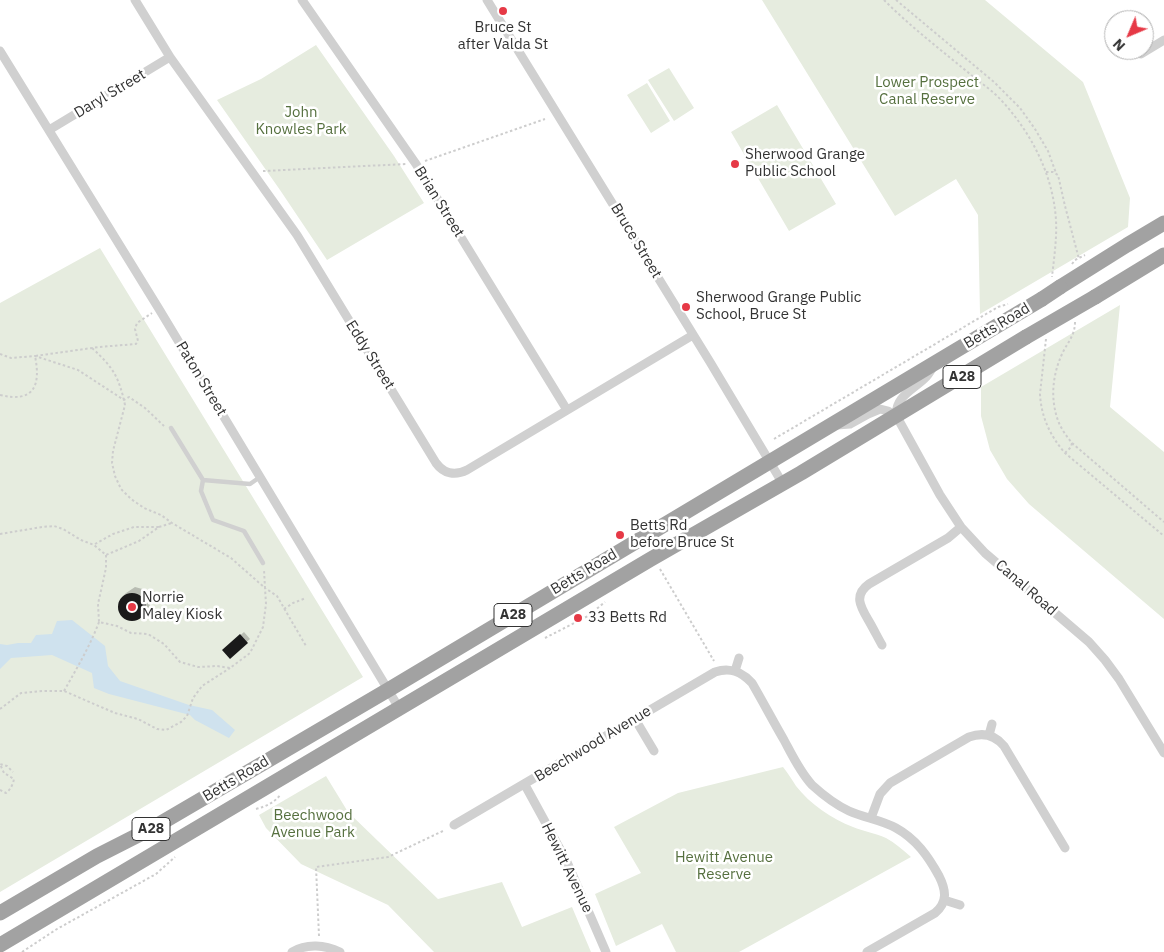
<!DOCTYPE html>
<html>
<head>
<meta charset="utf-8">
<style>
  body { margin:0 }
  #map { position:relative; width:1164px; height:952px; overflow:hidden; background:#fff; font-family:"IBM Plex Sans",sans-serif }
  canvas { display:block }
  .north { position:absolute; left:1104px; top:10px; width:50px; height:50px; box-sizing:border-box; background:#fff; border:1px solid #adadad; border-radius:50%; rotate:225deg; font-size:14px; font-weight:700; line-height:20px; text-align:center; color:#333 }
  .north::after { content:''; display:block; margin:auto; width:18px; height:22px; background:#e63946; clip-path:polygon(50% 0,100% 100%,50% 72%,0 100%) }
</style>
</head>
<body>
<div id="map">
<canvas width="1164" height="952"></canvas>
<div class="north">N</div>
</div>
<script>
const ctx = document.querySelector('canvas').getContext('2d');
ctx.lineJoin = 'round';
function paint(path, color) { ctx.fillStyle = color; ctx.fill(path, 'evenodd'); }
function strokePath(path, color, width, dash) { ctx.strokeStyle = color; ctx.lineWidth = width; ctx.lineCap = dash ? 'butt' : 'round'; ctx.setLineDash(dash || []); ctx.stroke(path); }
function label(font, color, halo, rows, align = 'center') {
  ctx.font = font + ' "IBM Plex Sans",sans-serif'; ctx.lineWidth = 5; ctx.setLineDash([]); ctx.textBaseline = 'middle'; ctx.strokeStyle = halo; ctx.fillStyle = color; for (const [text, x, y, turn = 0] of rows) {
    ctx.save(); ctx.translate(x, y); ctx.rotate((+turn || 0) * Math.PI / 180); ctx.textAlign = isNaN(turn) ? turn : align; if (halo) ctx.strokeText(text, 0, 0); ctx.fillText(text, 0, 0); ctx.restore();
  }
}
paint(new Path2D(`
  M762,0H985L1083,82L1130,198L1128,227L980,314L978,215L956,179L895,216Z
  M316,45L394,156L424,203L327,260L280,190L217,100L261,79Z
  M669,68L694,108L674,121L648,80Z
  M647,83L670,121L651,133L627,95Z
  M777,105L836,204L789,231L731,132Z
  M100,248L363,677L0,892V303Z
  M1120,305L1110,407L1164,452V619L1029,504L1007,479L990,450L981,416V387Z
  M783,767C788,773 792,780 796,786C810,804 832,819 853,827C863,831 875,833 886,838C895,843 903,850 911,857L739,952H676L662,924L616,946L595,894L641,873L614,827L678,793Z
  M326,776L348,812L438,899L502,882L522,927L572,907L591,952H434L388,905L301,864L266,828L259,815Z`), '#e6ecdf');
paint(new Path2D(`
  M72,620L105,646L108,666L120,681L189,705L212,710L235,730L229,738L195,720L190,715L109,694L94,688L92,673L52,655L11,658L0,669V644L7,645L18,643H31L36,635L52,634L57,621Z`), '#cfe2ee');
paint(new Path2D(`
  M135,587L146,590L151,599L149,609L143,615L134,620L124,618L118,609L120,599L126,593Z
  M244,632L250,639L230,657L224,650Z`), '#0003');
paint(new Path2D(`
  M118 607a14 14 0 1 1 28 0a14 14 0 1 1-28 0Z
  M240,634L248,643L230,659L222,650Z`), '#1a1a1a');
strokePath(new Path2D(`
  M884,0C911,27 941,50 970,74C981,83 993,91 1002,101C1032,134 1053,175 1056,220C1057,239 1054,258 1052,277
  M896,0L994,82L1020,108L1035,129L1048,151L1056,173
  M425,161L545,119
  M263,171L406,164
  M1046,172H1053L1058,175L1065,206L1079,259
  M1072,264L1075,260L1085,255
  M1046,339L1040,394C1041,416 1050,436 1065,453L1164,536
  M92,348C113,367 119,377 125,405L113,451L112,463L115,476L121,489L131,499L144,508L161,515L172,523L231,558L265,588L264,570
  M0,354L11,358L35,356L78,370L124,400L129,397L145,408L164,426
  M0,395C34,403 41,386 35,356L99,347L136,344L138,341L135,329L137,323L152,313
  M774,439L986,314L998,307L1008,304
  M1072,443L1164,522
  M1065,453L1071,447L1072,443C1067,437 1062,430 1059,423C1050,401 1052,376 1062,354C1067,343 1075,336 1075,322
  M0,534L42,527L54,526L63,529L81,540L94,545L106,555L139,541L159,527L172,523
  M95,544L113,534L134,527H159
  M106,555V568L98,604L99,622L117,626L131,633L148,634L164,644L180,662L198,667L217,666L230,668L250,653L263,627L266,604L265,588L277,596L306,646
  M660,569L714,661
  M284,609L293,603L306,598
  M545,638L588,616L605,602
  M64,691C77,668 90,646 99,622
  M0,709L21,693L43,691H64L115,713L138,719L157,729L166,730L181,722L187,716L193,698L202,686L230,668
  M0,790L6,793C11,789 13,784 14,779L4,773L0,764L7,766L13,772
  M256,809C267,806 274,803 281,794
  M319,936L316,867L388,857L445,830
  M22,952L57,929L156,874L175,857`), '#cdcdcd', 2, [2.5, 2.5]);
strokePath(new Path2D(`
  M171,428L203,480L250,484L260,477
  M203,480L201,491L213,520L244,531L263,563`), '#d0d0d0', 4.5);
strokePath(new Path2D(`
  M135,0L170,57L297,235L436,463C444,474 455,476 467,470L693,335
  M302,0L416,164L567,410
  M487,0L710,362L783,484
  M0,51L159,309L399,708
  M1141,54L1164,40
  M49,130L170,57
  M933,367C931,370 929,374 926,377C915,389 893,397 897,417L940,495L961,527L985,553L1089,642L1105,660L1119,679L1164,753
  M837,425L850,424L868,414L880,409L888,411L897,417
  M882,645C878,638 874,630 870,623C862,609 852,596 869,584L948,538L961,527
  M735,671L739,658
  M635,719L654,751
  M989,735L992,724
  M525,785L567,862L606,952
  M871,818L880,794L890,783L969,737C983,732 995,735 1004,746L1065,848
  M454,825L715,672C730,667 741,671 752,683C763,702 773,721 784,740C792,755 800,772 812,785C823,795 836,805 849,811C865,818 881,820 896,828C916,839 928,856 939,876C946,890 948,902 935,913L867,952
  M944,900L960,905
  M292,952C307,943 325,945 340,952`), '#d0d0d0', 9);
strokePath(new Path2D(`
  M1060,287L1127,245L1164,223
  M1095,297L1164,255
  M0,913L97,856L156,826L388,690L1042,299
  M0,945L651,559L801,473L1026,337`), '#a2a2a2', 15);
strokePath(new Path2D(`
  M1042,299L1060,287
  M1026,337L1095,297`), '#a2a2a2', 15);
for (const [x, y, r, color] of [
  [503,11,5,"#e63946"],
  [735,164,5,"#e63946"],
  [686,307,5,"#e63946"],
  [620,535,5,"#e63946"],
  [132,607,5,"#e63946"],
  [578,618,5,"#e63946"]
]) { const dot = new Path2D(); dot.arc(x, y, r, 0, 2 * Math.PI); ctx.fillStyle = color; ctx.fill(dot); strokePath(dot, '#fff', 2); }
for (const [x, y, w] of [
  [962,377,38],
  [513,615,38],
  [151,829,38]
]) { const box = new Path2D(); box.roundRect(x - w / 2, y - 11.5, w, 23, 4); ctx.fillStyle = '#fff'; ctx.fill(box); strokePath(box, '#333', 1); }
label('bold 14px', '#333', null, [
  ["A28",962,377],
  ["A28",513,615],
  ["A28",151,829]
]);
label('15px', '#333', '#fff', [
  ["Bruce St",503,28,"center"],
  ["after Valda St",503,45,"center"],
  ["Sherwood Grange",745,155],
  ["Public School",745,172],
  ["Sherwood Grange Public",696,298],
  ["School, Bruce St",696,315],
  ["Betts Rd",630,526],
  ["before Bruce St",630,543],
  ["Norrie",142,598],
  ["Maley Kiosk",142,615],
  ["33 Betts Rd",588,618]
], 'left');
label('15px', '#56703f', '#fff', [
  ["Lower Prospect",927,83],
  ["Canal Reserve",927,100],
  ["John",301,113],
  ["Knowles Park",301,130],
  ["Beechwood",313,816],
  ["Avenue Park",313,833],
  ["Hewitt Avenue",724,858],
  ["Reserve",724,875]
]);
label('15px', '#333', '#fff', [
  ["Daryl Street",110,94,-31],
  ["Brian Street",439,202,58],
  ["Bruce Street",636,241,59],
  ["Betts Road",997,326,-31],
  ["Eddy Street",370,355,58],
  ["Paton Street",201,379,59],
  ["Betts Road",584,572,-31],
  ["Canal Road",1026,588,41],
  ["Beechwood Avenue",593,744,-31],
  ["Betts Road",236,779,-31],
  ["Hewitt Avenue",567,868,64]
]);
</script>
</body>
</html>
